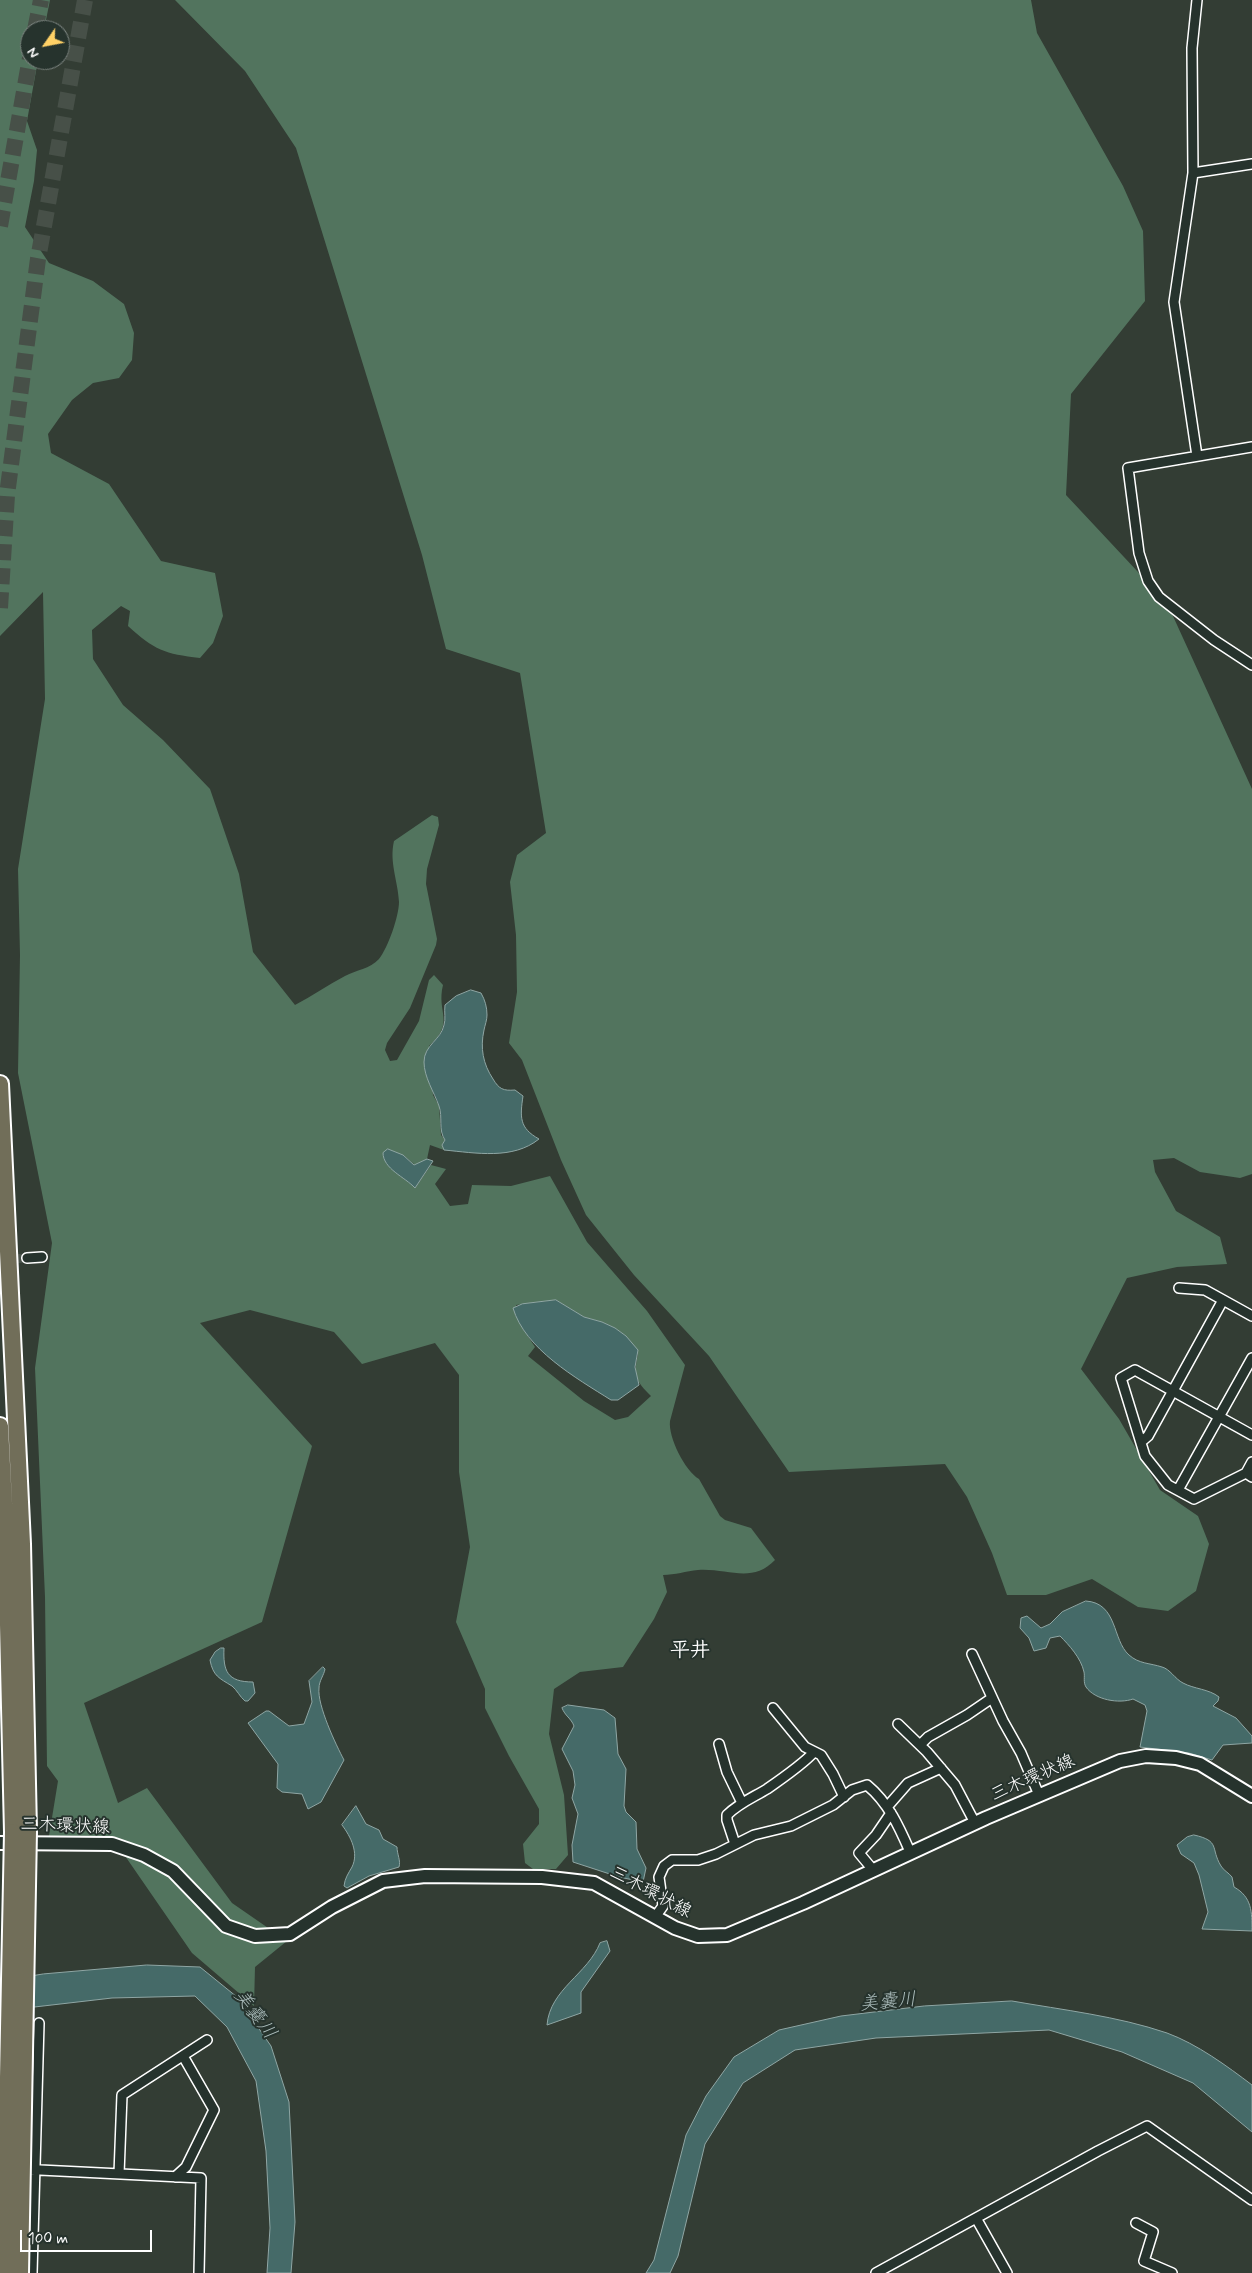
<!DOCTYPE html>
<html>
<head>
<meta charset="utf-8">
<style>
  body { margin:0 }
  #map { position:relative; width:1252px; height:2273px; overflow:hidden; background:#333d34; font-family:Mynerve,sans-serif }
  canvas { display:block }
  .north { position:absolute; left:20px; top:20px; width:50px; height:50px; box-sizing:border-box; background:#26332d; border:1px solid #7d8581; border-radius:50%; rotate:237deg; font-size:14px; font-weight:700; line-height:20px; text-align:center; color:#fff }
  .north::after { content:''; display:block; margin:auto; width:18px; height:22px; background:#ffd166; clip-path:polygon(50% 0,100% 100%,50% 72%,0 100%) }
  .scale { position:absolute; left:20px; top:2230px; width:132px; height:22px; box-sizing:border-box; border:2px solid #fff; border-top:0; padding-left:6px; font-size:15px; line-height:18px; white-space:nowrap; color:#fff; -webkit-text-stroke:4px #26332d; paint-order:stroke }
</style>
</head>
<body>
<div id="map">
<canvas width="1252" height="2273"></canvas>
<div class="north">N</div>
<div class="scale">100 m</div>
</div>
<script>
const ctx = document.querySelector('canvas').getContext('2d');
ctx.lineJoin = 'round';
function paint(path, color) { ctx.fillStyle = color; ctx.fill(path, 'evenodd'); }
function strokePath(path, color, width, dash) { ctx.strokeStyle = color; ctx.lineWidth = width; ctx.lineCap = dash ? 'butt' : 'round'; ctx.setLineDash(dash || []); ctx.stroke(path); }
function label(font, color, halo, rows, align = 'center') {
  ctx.font = font + ' Mynerve,"Klee One",sans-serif'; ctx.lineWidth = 4; ctx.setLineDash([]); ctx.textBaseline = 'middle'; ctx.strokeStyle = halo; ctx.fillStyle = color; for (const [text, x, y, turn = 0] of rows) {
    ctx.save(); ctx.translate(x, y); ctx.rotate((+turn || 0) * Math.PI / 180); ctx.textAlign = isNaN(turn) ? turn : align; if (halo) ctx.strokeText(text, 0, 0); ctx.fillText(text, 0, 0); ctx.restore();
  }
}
paint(new Path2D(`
  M0,0H50L44,30H30V60H38L27,121L37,150L34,181L25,227L49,263L93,281L124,304L134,333L132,360L119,378L93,383L72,400L48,434L51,453L109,484L161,561L215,573L223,616L213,643L200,658C165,654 154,650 128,626L130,611L121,606L92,630L93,659L123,705L163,740L210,789L239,874L253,952L295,1005C312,996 328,985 345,976C356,970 370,969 379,959C388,948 399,916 399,902C398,881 389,862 394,841L432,815L438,817L439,825L427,869L426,884L437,939L436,945L410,1008L387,1043L385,1050L390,1061L397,1060L419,1021L429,980L434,975L443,985C436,1013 456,1022 429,1046L433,1095L439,1106L441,1135L445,1140L442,1145L444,1150L430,1145L427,1159L415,1165L403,1155L384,1159C393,1171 405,1177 415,1188L431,1165L446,1169L435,1184L450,1206L468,1204L472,1185L511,1186L550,1176L587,1242L647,1311L685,1365L670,1421C668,1437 685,1471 699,1479L720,1516L725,1520L751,1528L775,1560C752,1584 728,1568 698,1570C686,1571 675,1575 663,1575L667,1592L654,1619L623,1667L580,1672L554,1689L549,1734L564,1795L568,1855L556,1869H533L525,1863L523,1844L539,1824V1809L509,1756L485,1708V1689L456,1622L470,1547L459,1472V1375L435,1343L362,1364L334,1332L250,1310L200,1323L312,1446L262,1622L84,1703L118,1803L147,1788L232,1903L287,1941L255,1967L254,2006L192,1953L112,1837L49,1836L58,1781L47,1766L45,1597L35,1368L52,1243L18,1073L20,955L18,869L45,699L43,592L0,636ZM556,1300L584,1317L602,1322L615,1328L626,1336L638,1354C633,1376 636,1381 651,1396L628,1417L615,1420L584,1401L528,1356L535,1347L522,1327L516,1305Z
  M175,0H1031L1037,33L1123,186L1143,231L1145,301L1071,394L1066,495L1167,603L1252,789V1174L1240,1178L1200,1172L1174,1158L1153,1160L1155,1172L1176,1211L1220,1237L1227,1264L1177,1267L1127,1278L1081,1369L1119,1419L1160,1490L1198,1516L1209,1544L1196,1591L1168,1611L1138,1607L1092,1579L1046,1595H1007L992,1553L967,1497L945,1464L789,1472L709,1356L634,1275L586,1215L561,1160L522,1060L509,1043L517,992L516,935L510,882L517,855L546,833L520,673L446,649L422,555L296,148L245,71Z`), '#52745e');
const water = new Path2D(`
  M471,990L481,993C485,1000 487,1007 487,1015C487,1020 485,1025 484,1030C480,1048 483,1064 493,1079C499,1089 503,1091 515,1090L523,1096C520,1117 519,1128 539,1139C513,1160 476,1153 444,1150L442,1145L445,1140C438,1130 443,1117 439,1106C434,1092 424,1077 424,1062C424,1045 441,1040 444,1025C446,1019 444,1012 445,1005L456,996Z
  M388,1149L403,1155L414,1165L427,1159L433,1161L415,1188C405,1177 383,1169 383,1153Z
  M556,1300L584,1317L602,1322L615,1328L626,1336L638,1350L635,1367L639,1385L618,1400H611C576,1378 525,1349 513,1308L522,1304Z
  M1086,1601C1118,1603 1112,1640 1129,1655C1139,1664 1150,1663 1162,1667C1170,1669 1175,1679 1183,1683C1194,1689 1209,1689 1219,1697L1218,1701L1213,1706L1236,1718L1252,1736V1743L1223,1745L1212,1760L1189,1753L1140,1747L1147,1711L1145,1705L1133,1699C1119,1704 1095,1700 1086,1687C1083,1682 1085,1677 1084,1672C1081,1658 1069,1645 1060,1636L1050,1638L1046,1648L1034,1651L1029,1638L1020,1628L1021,1618L1027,1616L1041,1628L1050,1624L1062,1612Z
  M221,1648H224C223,1671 227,1682 253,1682L255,1693L248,1701H245C240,1697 237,1690 232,1686C219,1678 213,1676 210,1660L215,1652Z
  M323,1667L325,1669C324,1675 319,1681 319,1688C317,1705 336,1745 344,1760L321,1802L308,1809L302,1794L282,1792L277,1788L278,1764L248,1723L266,1711H269L289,1726L304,1724L312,1702L309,1681Z
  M568,1705L604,1710L615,1718L618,1754L626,1769L624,1806L626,1812L636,1822L637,1849L646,1868L643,1882L619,1877L573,1862L572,1845L578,1814L572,1798L575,1785L573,1771L562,1749L574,1726C571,1718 565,1716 562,1708Z
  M356,1806L366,1824L379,1830L383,1839L397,1847C397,1854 401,1861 399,1867L369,1876L347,1888L344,1886C345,1878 348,1874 352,1867C359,1853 351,1837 342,1825Z
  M1194,1835C1221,1841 1210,1848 1221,1866C1223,1870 1229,1873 1232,1877L1234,1887C1252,1897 1252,1912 1252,1931L1202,1929L1208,1912L1199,1875L1194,1863L1181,1854L1177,1845L1187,1837Z
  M607,1941L610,1951L581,1992V2013L547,2025C550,1989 588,1974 600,1943Z
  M147,1965L200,1967L237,1997L271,2046L289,2102L295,2222L291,2273H267L270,2228L266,2151L256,2081L227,2027L195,1996L112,1998L0,2011V1981L43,1974Z
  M1012,2001C1063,2010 1117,2016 1167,2033C1197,2044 1227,2066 1252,2085V2132L1193,2083L1122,2052L1049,2030L876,2038L795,2050L743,2083L705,2144L678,2256L670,2273H646L654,2260L686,2135L706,2096L734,2057L779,2030L841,2016L924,2006Z`);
paint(water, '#456a68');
strokePath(water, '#8fa6a4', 1);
strokePath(new Path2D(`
  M0,1260L27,1258`), '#475048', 9, [9, 4.5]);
strokePath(new Path2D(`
  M35,30L41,0
  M0,226L30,58
  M0,608L7,495L38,259L85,0`), '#475048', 16, [16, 8]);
const street = new Path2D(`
  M1197,0L1192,48L1193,173L1174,302L1197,456
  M1193,173L1252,164
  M1252,447L1128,468L1139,553L1148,581L1159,597L1214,640L1252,665
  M27,1258L42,1257
  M1179,1288L1205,1290L1252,1316
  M1252,1435L1135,1370L1121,1378L1145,1456L1168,1485L1194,1499L1246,1473L1252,1477
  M1141,1442L1148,1436L1223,1300
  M1246,1473L1252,1462
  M1178,1490L1252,1358
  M972,1654L1003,1721L1021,1753L1039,1795
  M773,1708L805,1747L821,1755L833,1774L844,1797
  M898,1724L927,1752L955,1785L975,1823
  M719,1744L727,1772L742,1803
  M920,1745L928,1737L967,1715L992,1698
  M887,1807L908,1783L941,1768
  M735,1844L727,1820V1815C739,1803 754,1797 767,1789C780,1780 804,1763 814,1752
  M874,1871L859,1853L876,1835L891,1813
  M655,1917L663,1906L659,1877L664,1866L672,1860H698L716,1854L754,1835L791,1826L833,1805L852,1790L867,1785C889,1803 900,1829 911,1854
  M20,2169L201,2178L199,2273
  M119,2174L122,2095L207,2040
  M175,2177L186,2167L214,2110L183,2056
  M976,2218L1007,2273
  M1136,2223L1153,2232L1144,2261L1172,2273
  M32,2273L39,2023
  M876,2273L1098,2151L1147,2126L1252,2200`);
const secondary = new Path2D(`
  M0,1843L112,1844L144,1855L173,1871L226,1926L255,1936L290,1934L332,1907L383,1881L425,1876L542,1877L594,1883L675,1928L698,1936L727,1935L803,1903L986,1818L1120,1761L1146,1756L1176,1758L1200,1764L1252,1796`);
const highway = new Path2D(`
  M0,1084L22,1544L28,1831
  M0,1426L6,1542L13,1832`);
strokePath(street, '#fff', 12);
strokePath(secondary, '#fff', 16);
strokePath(highway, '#fff', 20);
strokePath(street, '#26332d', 9);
strokePath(secondary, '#26332d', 12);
strokePath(highway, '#716e59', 16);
const highwayBridge = new Path2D(`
  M4,2273L13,1832
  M20,2273L28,1831`);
strokePath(highwayBridge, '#fff', 20, []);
strokePath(highwayBridge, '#716e59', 16);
label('18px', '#fff', '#26332d', [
  ["三木環状線",1033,1779,-24],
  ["三木環状線",65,1827,2],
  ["三木環状線",650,1893,28]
]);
label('italic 19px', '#abbcbb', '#26332d', [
  ["美嚢川",888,2003,-5],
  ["美嚢川",254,2015,53]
]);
label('bold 20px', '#fff', '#26332d', [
  ["平井",690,1652]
]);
</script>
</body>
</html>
